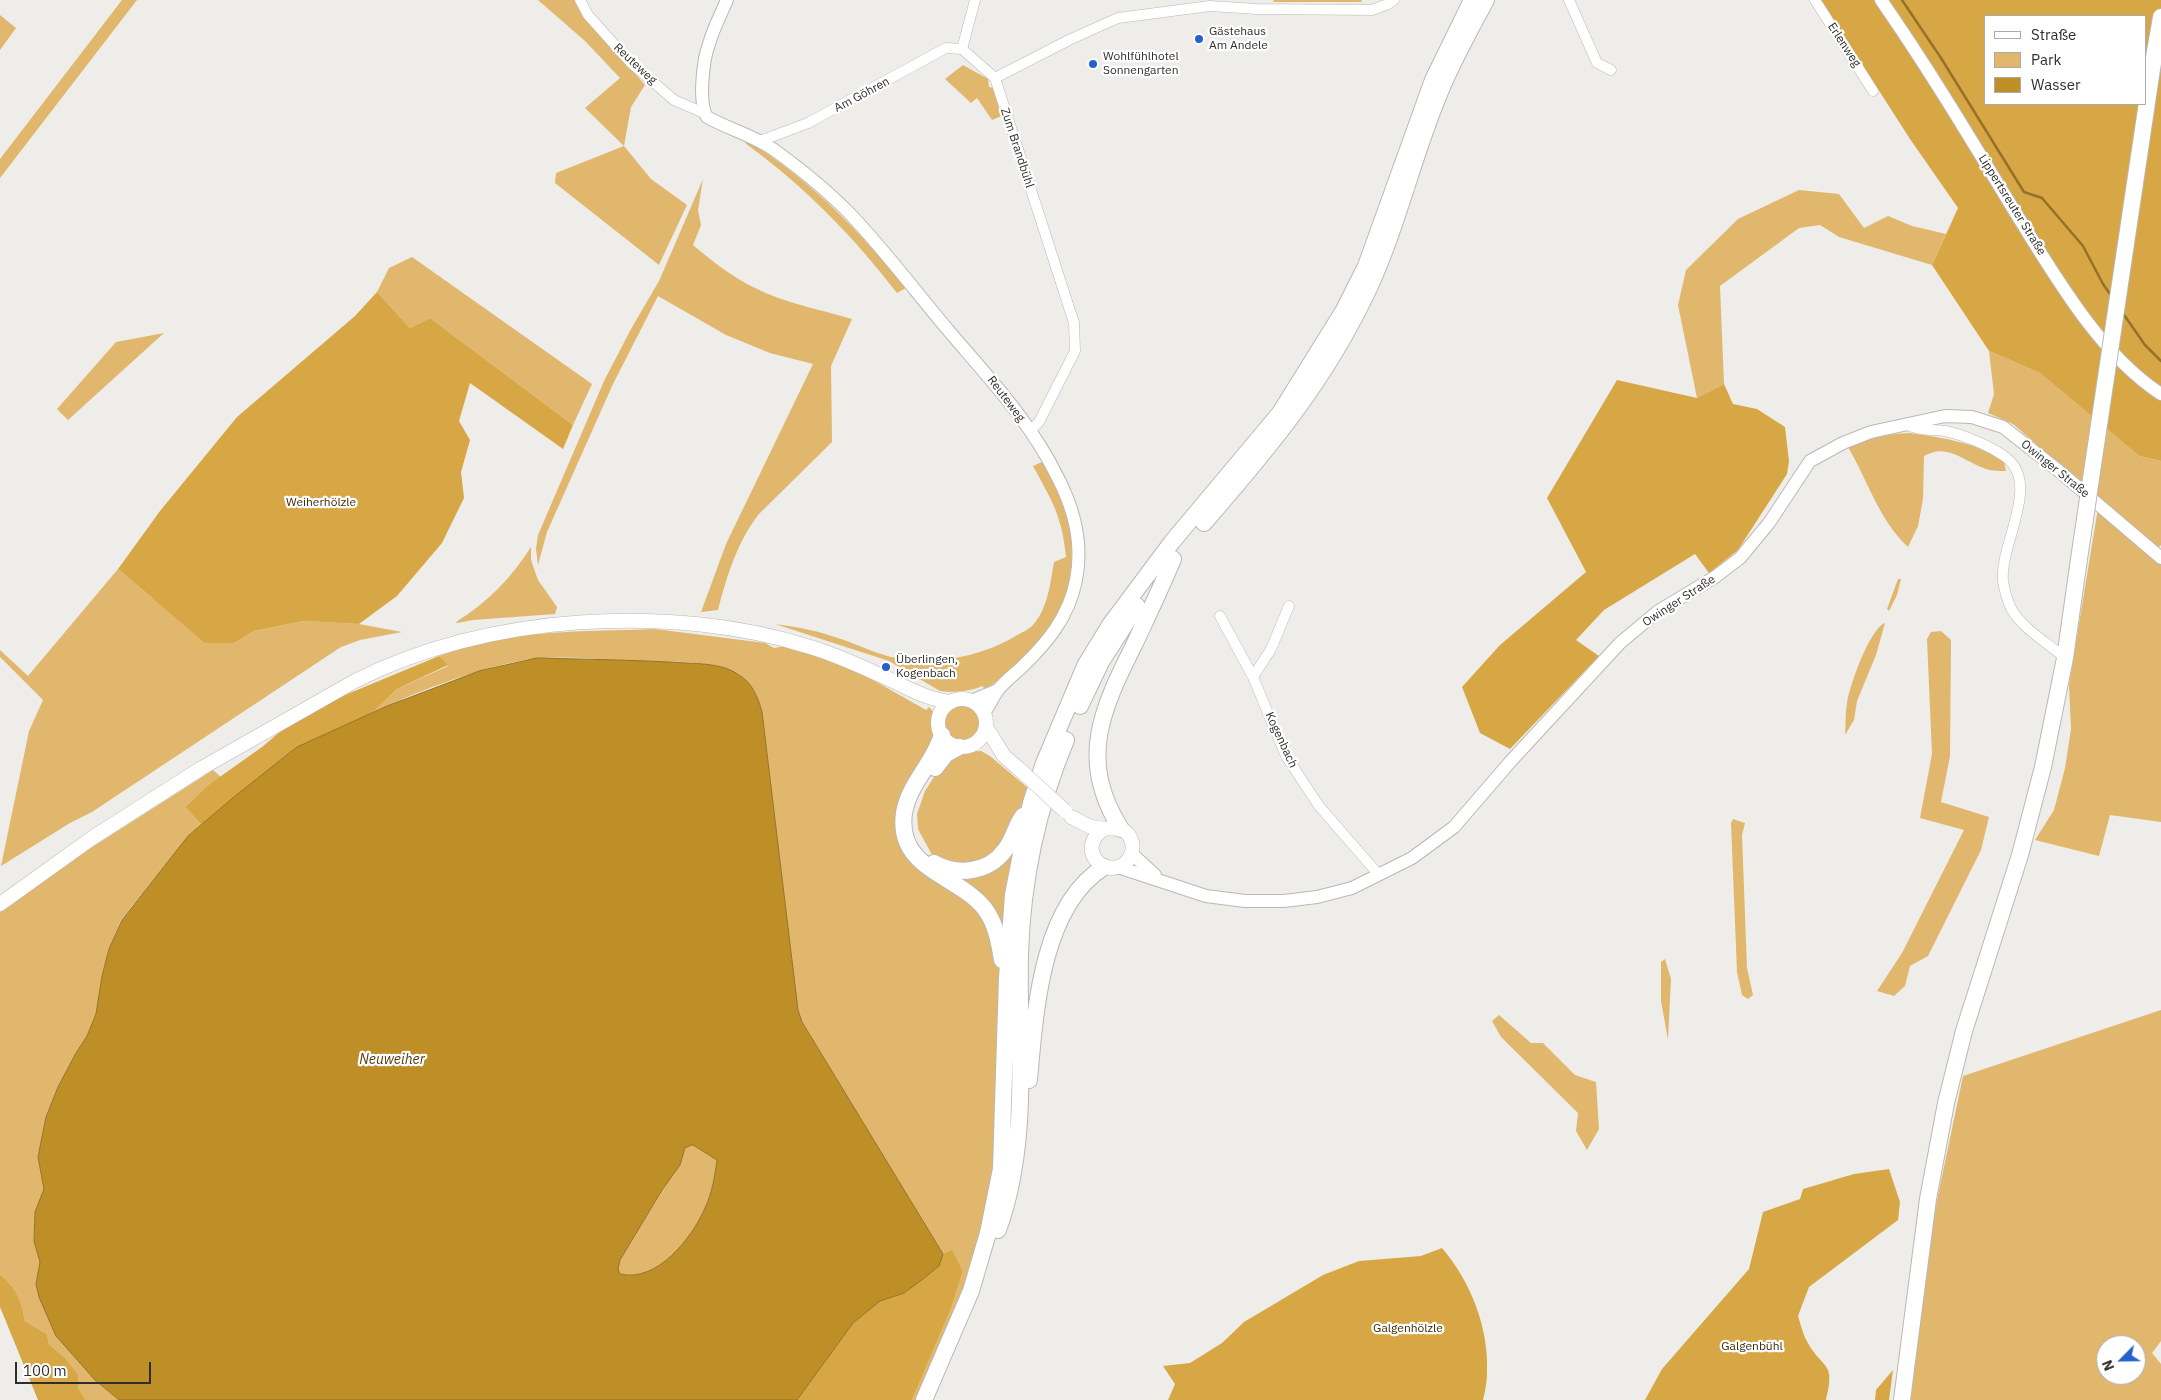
<!DOCTYPE html>
<html>
<head>
<meta charset="utf-8">
<style>
  body { margin:0 }
  #map { position:relative; width:2161px; height:1400px; overflow:hidden; background:#efede9; font-family:"IBM Plex Sans",sans-serif }
  canvas { display:block }
  .legend { position:absolute; left:1984px; top:15px; width:162px; height:90px; box-sizing:border-box; background:#fff; border:1px solid #acabab; margin:0; padding:6px 9px; list-style:none; font-size:15px; color:#2f2e2d }
  .legend li { display:flex; align-items:center; gap:10px; height:25px }
  .legend b { width:25px; border:1px solid #acabab }
  .north { position:absolute; left:2096px; top:1335px; width:50px; height:50px; box-sizing:border-box; background:#fff; border:1px solid #acabab; border-radius:50%; rotate:247deg; font-size:14px; font-weight:700; line-height:20px; text-align:center; color:#2f2e2d }
  .north::after { content:''; display:block; margin:auto; width:18px; height:22px; background:#2761ce; clip-path:polygon(50% 0,100% 100%,50% 72%,0 100%) }
  .scale { position:absolute; left:15px; top:1362px; width:136px; height:22px; box-sizing:border-box; border:2px solid #2f2e2d; border-top:0; padding-left:6px; font-size:15px; line-height:18px; white-space:nowrap; color:#2f2e2d; -webkit-text-stroke:4px #fff; paint-order:stroke }
</style>
</head>
<body>
<div id="map">
<canvas width="2161" height="1400"></canvas>
<ul class="legend">
<li><b style="height:6px;background:#fff"></b>Straße</li>
<li><b style="height:14px;background:#e0b76c"></b>Park</li>
<li><b style="height:14px;background:#bf8f27"></b>Wasser</li>
</ul>
<div class="north">N</div>
<div class="scale">100 m</div>
</div>
<script>
const ctx = document.querySelector('canvas').getContext('2d');
ctx.lineJoin = 'round';
function paint(path, color) { ctx.fillStyle = color; ctx.fill(path, 'evenodd'); }
function strokePath(path, color, width, dash) { ctx.strokeStyle = color; ctx.lineWidth = width; ctx.lineCap = dash ? 'butt' : 'round'; ctx.setLineDash(dash || []); ctx.stroke(path); }
function label(font, color, halo, rows, align = 'center') {
  ctx.font = font + ' "IBM Plex Sans",sans-serif'; ctx.lineWidth = 4.5; ctx.setLineDash([]); ctx.textBaseline = 'middle'; ctx.strokeStyle = halo; ctx.fillStyle = color; for (const [text, x, y, turn = 0] of rows) {
    ctx.save(); ctx.translate(x, y); ctx.rotate((+turn || 0) * Math.PI / 180); ctx.textAlign = isNaN(turn) ? turn : align; if (halo) ctx.strokeText(text, 0, 0); ctx.fillText(text, 0, 0); ctx.restore();
  }
}
paint(new Path2D(`
  M122,0H137L0,178V159Z
  M538,0H575L583,14L645,85L631,107L624,146L651,179L687,205L659,265L555,183L556,173L624,146L585,108L620,78L585,41Z
  M1274,0H1362L1361,2H1273Z
  M0,15L16,28L0,50Z
  M963,65L988,79L989,87L994,88L1004,115L992,120L977,98L971,103L945,79Z
  M749,142C811,180 860,232 906,288L897,293C853,236 804,186 745,143Z
  M703,179L698,210L701,225L693,245C712,261 731,276 753,287C783,303 819,309 852,319L831,366L832,442L759,514C737,542 727,576 718,610L701,612L726,544L813,364L770,353L726,335L658,296L613,384L547,532L538,565L536,549L538,535L604,381L631,329L659,281Z
  M1799,190L1839,194L1864,228L1888,216L1912,226L1946,234L1932,265L1839,237L1820,225L1799,228L1720,286L1724,384L1697,398L1678,305L1686,270L1738,219Z
  M412,257L592,384L573,425L430,318L410,328L377,292L389,268Z
  M164,333L68,420L57,409L116,342Z
  M1989,351L2040,373L2139,456L2161,461V545L2157,549L2013,424L1988,413L1994,394Z
  M1910,433C1943,438 1977,442 2004,462L2006,471C2000,471 1992,471 1986,469C1965,462 1947,442 1924,456L1923,499L1918,526L1908,547C1879,520 1868,481 1848,447C1869,438 1887,434 1910,433Z
  M1044,461C1052,477 1062,495 1067,513C1076,548 1073,596 1052,627C1035,652 1008,671 986,690L982,686C974,691 950,693 940,691L889,661L775,624C798,627 819,631 841,639C858,645 875,653 891,657C934,666 983,657 1019,634C1023,632 1029,629 1032,626C1048,609 1050,584 1054,562L1066,557C1062,516 1052,501 1033,466Z
  M2098,508L2161,561V822L2110,815L2099,856L2035,840L2054,810L2065,768L2071,729L2069,685Z
  M531,547V560L538,580L557,607L555,614L473,620L457,623L456,622C487,603 512,577 531,547Z
  M118,569L152,598L234,643L254,631L304,621L359,624L402,632L360,640L341,647L92,812L70,823L1,866L29,731L43,700L0,657V650L28,676Z
  M1898,579H1901L1897,595L1889,611L1887,609Z
  M1885,623L1876,655L1857,701L1854,720L1845,735C1846,725 1845,714 1847,704C1849,687 1870,628 1885,623Z
  M655,629L765,643L774,648L785,646L852,668L926,710L929,707L939,718C958,670 1012,728 971,745C963,749 953,745 946,740L912,789L908,843L985,910L1007,978L988,1233L924,1400H912L951,1309L963,1271L952,1249L943,1254L802,1022L798,1010L762,712C758,694 749,677 732,670C707,660 654,661 626,661C590,659 551,654 515,662C471,671 413,693 372,713L397,689L448,666L439,656C457,650 475,643 494,640C547,630 602,631 655,629Z
  M1941,631L1951,640L1950,756L1941,802L1989,817L1981,850L1928,956L1910,966L1905,986L1894,996L1877,991L1902,953L1964,830L1920,818L1932,754L1927,639L1931,632Z
  M981,751L990,756L1028,788L1011,832L987,858L969,864L943,861L931,853L918,829L917,814L925,791L941,766L958,752Z
  M213,770L221,777L207,786L185,807L202,825L188,836L121,920L109,949L102,976L96,1014L87,1036L76,1053L58,1087L46,1116L38,1157L44,1189L35,1212L34,1241L40,1262L36,1284L56,1336L95,1380L119,1400H86L78,1388L64,1357L49,1344L47,1334L25,1321C21,1299 17,1289 0,1274V912L86,851Z
  M1733,819L1745,823L1742,835L1747,968L1753,995L1748,999L1742,995L1737,972L1731,823Z
  M1013,849L1002,926L952,874Z
  M1665,959L1671,979L1668,1040L1661,1001V962Z
  M2161,1010V1341L2152,1353L2161,1364V1400H1910L1935,1210L1963,1076ZM2106,1345H2136V1375H2106Z
  M1499,1015L1531,1043H1543L1575,1075L1596,1082L1599,1129L1587,1150L1576,1131L1578,1113L1501,1037L1492,1021Z
  M693,1145L717,1160C715,1176 712,1192 705,1208C692,1238 657,1283 620,1274L618,1269L620,1260L662,1190L680,1165L685,1148Z`), '#e0b76c');
paint(new Path2D(`
  M1821,0H2161V461L2139,456L2040,373L1989,351L1932,265L1958,208L1910,139ZM1985,16H2145V104H1985Z
  M377,292L410,328L430,318L573,425L563,449L470,383L459,421L470,440L461,472L464,498L442,543L397,596L359,624L304,621L254,631L234,643H205L118,569L160,511L237,417L355,316Z
  M1617,380L1697,398L1724,384L1733,404L1757,409L1785,427L1789,461L1787,474L1738,550L1709,573L1695,554L1604,610L1576,640L1599,656L1510,749L1480,733L1462,687L1500,645L1586,572L1547,498Z
  M439,656L448,665L397,689L372,713L297,747L202,825L185,807L207,786L262,747L288,725L345,695Z
  M1889,1169L1900,1202L1898,1220L1809,1287L1798,1316C1801,1325 1803,1335 1808,1343C1823,1370 1836,1361 1826,1400H1645L1662,1369L1749,1269L1763,1212L1800,1199L1803,1189L1854,1174Z
  M1442,1248C1471,1282 1489,1328 1487,1373C1487,1382 1485,1391 1483,1400H1168L1175,1384L1163,1366L1190,1363L1222,1343L1244,1322L1323,1275L1359,1261L1421,1256Z
  M952,1249L963,1271L951,1309L912,1400H797L853,1323L880,1301L904,1293L923,1279L939,1266L943,1254Z
  M0,1274C17,1289 21,1299 25,1321L47,1334L49,1344L64,1357L78,1375V1388L86,1400H38L0,1307Z
  M1893,1370L1889,1400H1875L1876,1390Z`), '#d8a745');
const water = new Path2D(`
  M537,658C582,659 626,660 671,662C692,664 720,662 738,674C752,682 758,697 762,712L798,1010L802,1022L943,1254L939,1266L923,1279L904,1293L880,1301L853,1323L797,1400H119L95,1380L56,1336L39,1297L36,1284L40,1262L34,1241L35,1212L44,1189L38,1157L46,1117L58,1087L76,1053L87,1036L96,1014L102,976L109,949L122,920L188,836L234,797L297,747L387,706L479,671ZM693,1145L717,1160C715,1176 712,1193 705,1208C692,1238 657,1283 620,1274L618,1269L620,1260L662,1190L680,1165L685,1148Z`);
paint(water, '#bf8f27');
strokePath(water, '#947229', 1);
strokePath(new Path2D(`
  M1902,0L1941,58L2024,192L2042,198L2083,246L2103,284L2112,297
  M2122,312L2145,345L2161,361`), '#947229', 2.5);
const minor = new Path2D(`
  M580,0L588,15L631,63L674,100L704,113
  M975,0L962,49L995,78
  M1569,0L1597,63L1611,70
  M1815,0L1873,91
  M760,141L808,123L946,48L962,49
  M1908,425C1918,431 1933,429 1945,431C1964,435 1988,445 2004,456C2043,482 1999,545 2003,581C2004,589 2008,603 2012,610C2023,629 2049,644 2065,658
  M1030,431L1039,422L1075,351L1074,323L995,78L1071,39L1118,18L1210,6L1257,9L1372,10L1388,4L1394,0
  M1220,616L1253,677L1286,756L1319,806L1379,875
  M1253,677L1271,649L1289,606`);
const tertiary = new Path2D(`
  M727,0C721,14 713,29 709,44C703,60 698,103 707,117C730,130 756,136 777,152C803,171 830,193 852,216C886,252 916,292 948,330C988,377 1031,422 1058,478C1074,509 1083,545 1076,580C1069,617 1047,643 1021,668C1013,675 1004,682 998,690C993,697 989,706 984,713
  M1881,0C1929,69 1972,141 2015,212C2054,274 2099,354 2161,394
  M971,701L998,690
  M1132,854L1155,875
  M1118,867L1206,896L1245,901H1284L1317,897L1352,888L1412,858L1454,827L1510,762L1620,643L1657,612L1715,577L1740,558L1769,523L1810,461L1843,443L1871,432L1945,416L1972,417L2003,427L2059,471L2161,558`);
const secondary = new Path2D(`
  M938 723a24 24 0 1 1 48 0a24 24 0 1 1-48 0Z
  M986,727L1004,756L1018,768
  M1071,817C1078,820 1085,825 1092,827C1107,832 1126,821 1132,842C1137,863 1111,877 1097,861C1087,850 1092,836 1104,829
  M0,904L92,838L200,769L355,681C486,614 671,603 810,647C838,655 864,668 891,680C910,689 929,700 951,702`);
const primary = new Path2D(`
  M2152,69L2161,17
  M1902,1400L1928,1199L1946,1103L1964,1031L2020,855L2043,767L2065,658L2079,559`);
const trunk = new Path2D(`
  M1204,523C1270,447 1326,380 1369,288C1398,225 1413,156 1440,92C1453,60 1470,30 1486,0
  M1080,706L1101,662L1137,606
  M942,735C934,763 909,783 904,813C896,870 959,875 985,909C996,924 999,942 1002,960
  M935,768L946,754L959,747
  M1121,829C1077,760 1102,709 1135,643C1148,615 1161,588 1173,559
  M934,863C957,876 988,873 1005,850C1013,840 1015,827 1023,816
  M1029,1080C1035,1013 1041,906 1104,867
  M998,1230C1030,1142 1018,1046 1020,955C1022,882 1038,807 1066,740
  M924,1400L971,1291L988,1233L1001,1169L1007,978L1013,895L1031,803L1044,763L1085,666L1110,625L1172,542L1280,413L1344,310L1366,266L1433,80L1472,0`);
strokePath(minor, '#bab8b5', 11);
strokePath(tertiary, '#bab8b5', 14);
strokePath(secondary, '#bab8b5', 15);
strokePath(primary, '#bab8b5', 18);
strokePath(trunk, '#bab8b5', 18);
strokePath(minor, '#fff', 10);
strokePath(tertiary, '#fff', 12);
strokePath(secondary, '#fff', 14);
strokePath(primary, '#fff', 16);
strokePath(trunk, '#fff', 16);
const secondaryBridge = new Path2D(`
  M1018,768L1065,811`);
const primaryBridge = new Path2D(`
  M2079,559L2152,69`);
strokePath(secondaryBridge, '#bab8b5', 15, []);
strokePath(primaryBridge, '#bab8b5', 18, []);
strokePath(secondaryBridge, '#fff', 14);
strokePath(primaryBridge, '#fff', 16);
for (const [x, y, r, color] of [
  [1199,39,5,"#2761ce"],
  [1093,64,5,"#2761ce"],
  [886,667,5,"#2761ce"]
]) { const dot = new Path2D(); dot.arc(x, y, r, 0, 2 * Math.PI); ctx.fillStyle = color; ctx.fill(dot); strokePath(dot, '#fff', 2); }
label('12px', '#2f2e2d', '#fff', [
  ["Gästehaus",1209,32],
  ["Am Andele",1209,46],
  ["Wohlfühlhotel",1103,57],
  ["Sonnengarten",1103,71],
  ["Überlingen,",896,660],
  ["Kogenbach",896,674]
], 'left');
label('12px', '#2f2e2d', '#fff', [
  ["Erlenweg",1844,45,57],
  ["Reuteweg",635,64,43],
  ["Am Göhren",862,95,-28],
  ["Zum Brandbühl",1017,148,72],
  ["Lippertsreuter Straße",2012,205,58],
  ["Reuteweg",1006,399,53],
  ["Owinger Straße",2055,469,39],
  ["Owinger Straße",1679,601,-33],
  ["Kogenbach",1281,740,65]
]);
label('12px', '#3f2c00', '#fff', [
  ["Weiherhölzle",321,503],
  ["Galgenhölzle",1408,1329],
  ["Galgenbühl",1752,1347]
]);
label('italic 14px', '#513d14', '#fff', [
  ["Neuweiher",392,1060]
]);
</script>
</body>
</html>
